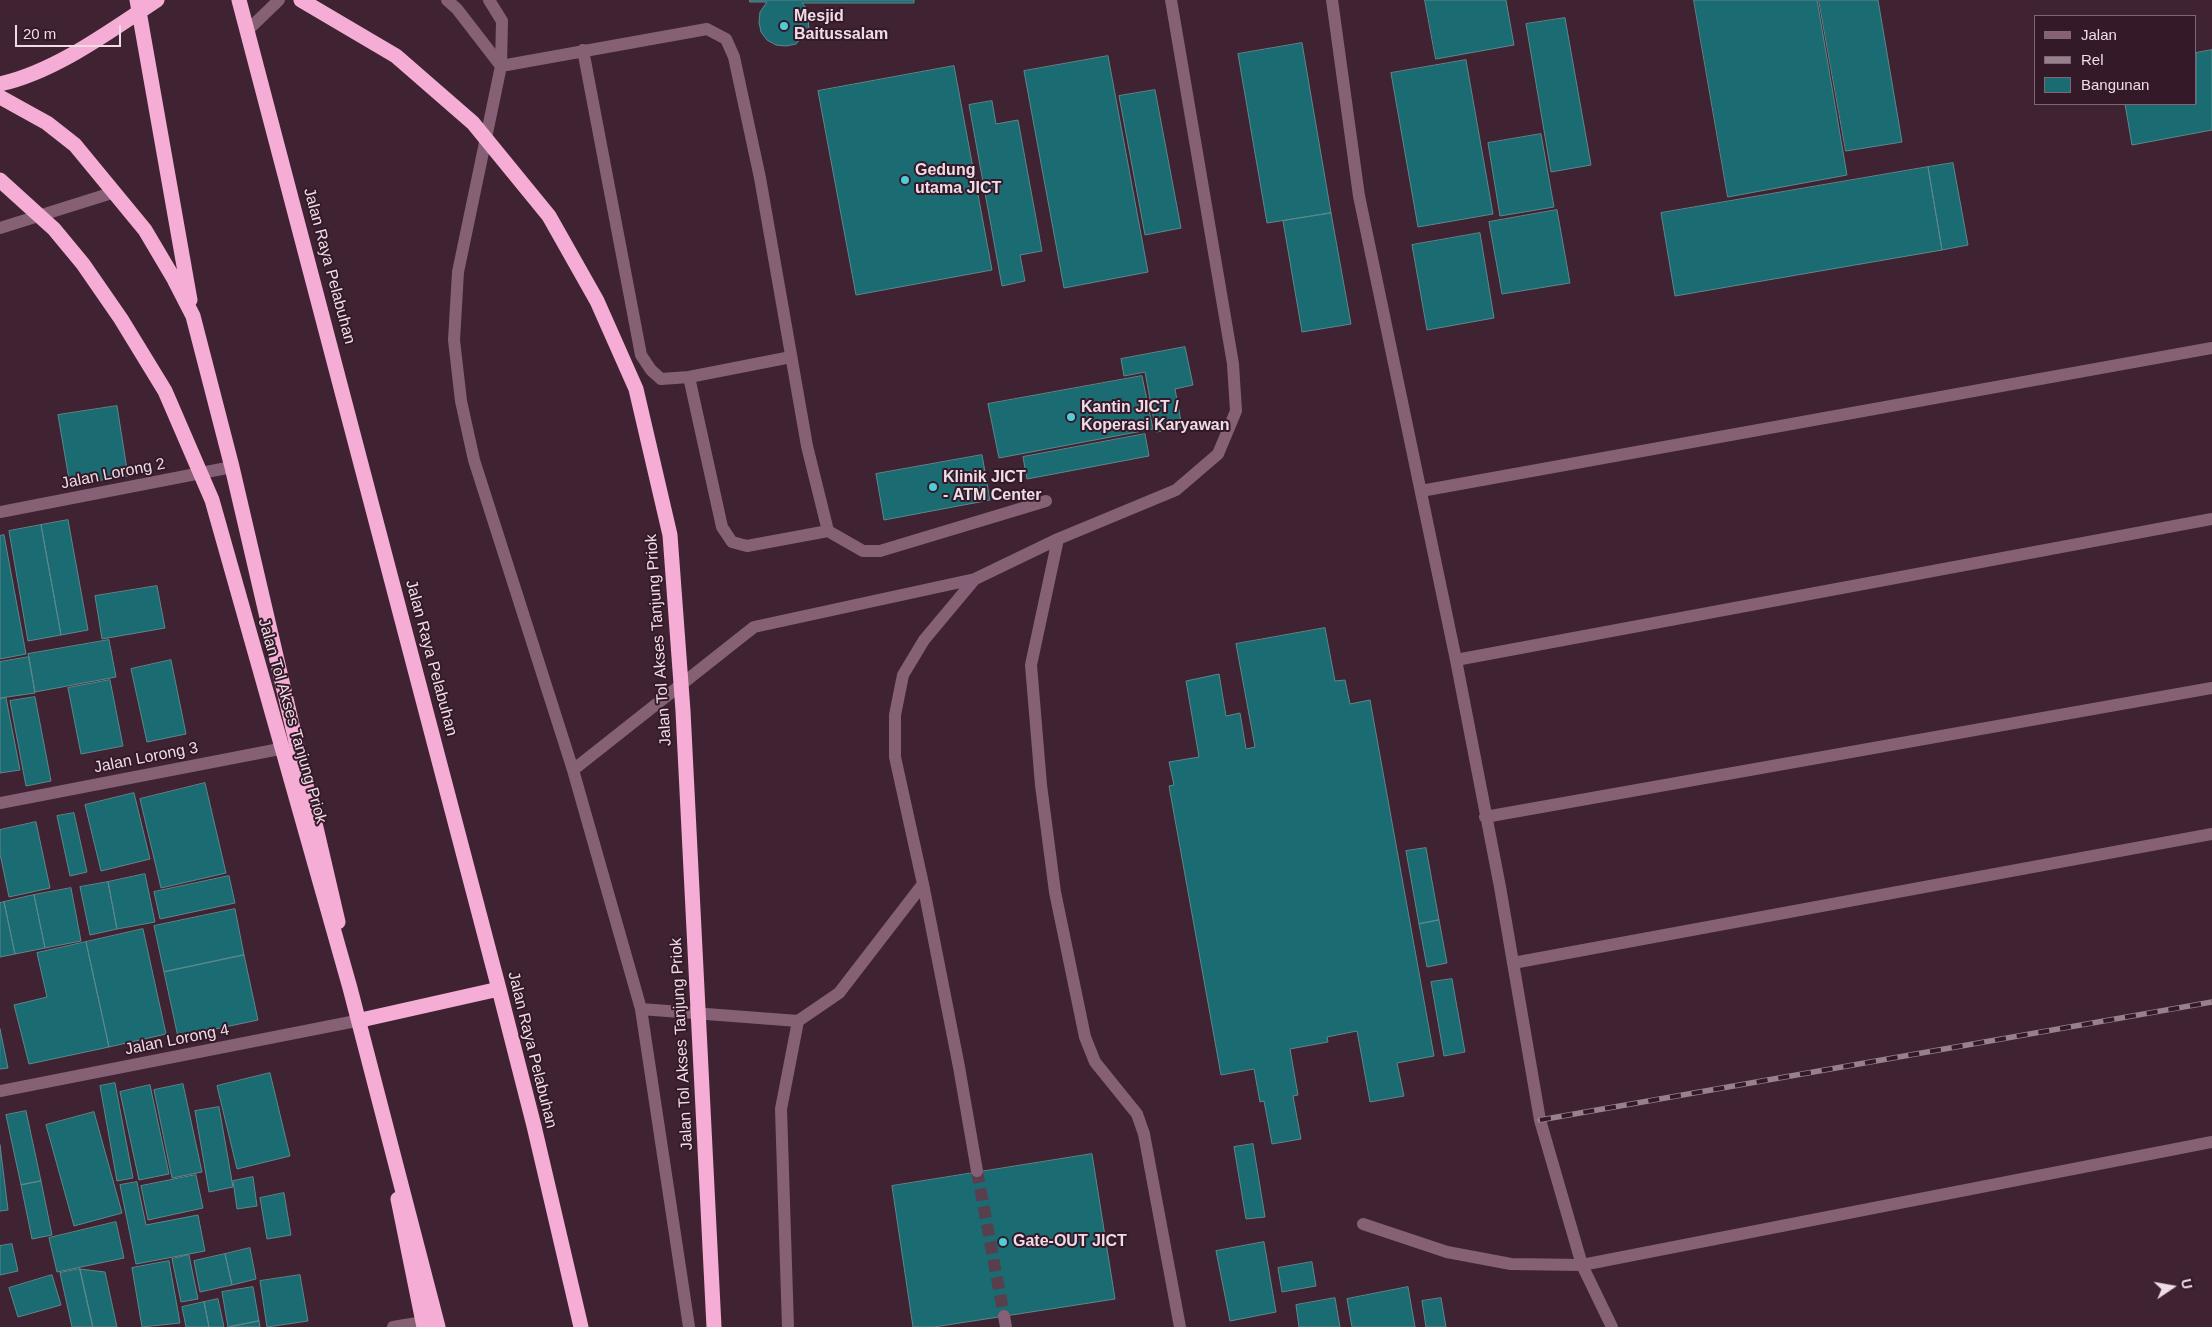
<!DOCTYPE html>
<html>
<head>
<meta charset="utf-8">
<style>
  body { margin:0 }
  #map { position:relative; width:2212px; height:1327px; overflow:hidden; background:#3f2333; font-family:Helvetica,sans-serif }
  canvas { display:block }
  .legend { position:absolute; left:2034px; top:15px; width:162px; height:90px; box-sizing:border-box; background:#341a29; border:1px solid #7f6875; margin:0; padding:6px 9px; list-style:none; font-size:15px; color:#efdce6 }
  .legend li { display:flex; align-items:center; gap:10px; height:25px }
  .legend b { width:25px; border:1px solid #7f6875 }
  .north { position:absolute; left:2147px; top:1262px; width:50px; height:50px; -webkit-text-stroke:4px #341a29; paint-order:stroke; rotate:78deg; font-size:14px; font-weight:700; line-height:20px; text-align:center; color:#efdce6 }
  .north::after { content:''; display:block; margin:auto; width:18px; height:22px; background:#efdce6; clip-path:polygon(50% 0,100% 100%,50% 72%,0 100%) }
  .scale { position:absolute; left:15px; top:25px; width:106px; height:22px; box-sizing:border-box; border:2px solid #efdce6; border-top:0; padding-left:6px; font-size:15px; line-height:18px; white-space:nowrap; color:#efdce6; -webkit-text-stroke:4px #341a29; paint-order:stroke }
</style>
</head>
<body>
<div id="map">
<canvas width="2212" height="1327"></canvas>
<ul class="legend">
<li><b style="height:6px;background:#866175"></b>Jalan</li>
<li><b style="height:6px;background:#98808d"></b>Rel</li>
<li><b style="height:14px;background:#1b6b72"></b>Bangunan</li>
</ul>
<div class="north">U</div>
<div class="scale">20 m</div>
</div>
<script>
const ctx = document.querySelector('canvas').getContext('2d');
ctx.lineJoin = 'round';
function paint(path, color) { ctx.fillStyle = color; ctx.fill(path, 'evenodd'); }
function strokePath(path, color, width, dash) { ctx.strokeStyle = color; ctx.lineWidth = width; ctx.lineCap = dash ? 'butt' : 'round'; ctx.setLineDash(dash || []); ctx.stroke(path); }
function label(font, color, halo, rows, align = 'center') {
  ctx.font = font + ' Helvetica,sans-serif'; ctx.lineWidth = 4; ctx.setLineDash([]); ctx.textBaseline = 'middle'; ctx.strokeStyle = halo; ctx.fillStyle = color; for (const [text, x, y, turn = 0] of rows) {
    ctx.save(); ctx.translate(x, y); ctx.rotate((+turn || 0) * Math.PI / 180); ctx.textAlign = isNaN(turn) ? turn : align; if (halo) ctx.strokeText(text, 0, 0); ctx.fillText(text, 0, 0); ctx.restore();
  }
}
const building = new Path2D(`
  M750,0H914V3H802L807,9L809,29L796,44L786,46L776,45L767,40L761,32L759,22L760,12L767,2H750Z
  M1425,0H1506L1514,45L1436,59Z
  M1694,0H1817L1847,175L1728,197Z
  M1819,0H1878L1902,142L1846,151Z
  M1565,18L1591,165L1551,172L1526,24Z
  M1302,43L1331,213L1267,223L1238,54Z
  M2212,50V130L2132,145L2125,104H2196V53Z
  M1108,56L1148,272L1064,288L1024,71Z
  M1466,60L1493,214L1418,227L1391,73Z
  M954,66L992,270L856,295L818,91Z
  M1155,90L1181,228L1145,235L1119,96Z
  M992,101L996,124L1018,120L1042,251L1020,255L1025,281L1002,286L969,105Z
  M1541,134L1554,207L1500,216L1488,143Z
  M1953,163L1968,245L1942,250L1928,167Z
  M1928,167L1942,250L1675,296L1661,213Z
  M1557,210L1570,283L1502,294L1489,222Z
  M1331,213L1351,324L1302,332L1283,221Z
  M1480,233L1494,318L1427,330L1412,245Z
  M1185,347L1193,385L1175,389L1182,427L1156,432L1145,372L1124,376L1121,359Z
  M1142,376L1153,429L999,458L988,404Z
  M117,406L128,476L70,485L58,415Z
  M1145,434L1149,456L1027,479L1023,457Z
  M982,455L990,500L884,520L876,474Z
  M68,520L88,630L61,635L41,525Z
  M41,525L61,635L28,641L9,531Z
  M4,535L26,654L0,659V536Z
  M157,586L165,628L102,639L95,596Z
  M1325,628L1335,681L1345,680L1350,704L1370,700L1434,1056L1397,1063L1404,1096L1370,1102L1357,1031L1327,1037L1328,1042L1290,1049L1298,1095L1293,1096L1301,1139L1272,1144L1264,1101L1260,1102L1254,1069L1221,1075L1169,786L1174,785L1169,762L1199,757L1186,681L1219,674L1226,716L1240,713L1246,749L1255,747L1236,644Z
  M109,640L116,677L35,692L28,654Z
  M29,657L35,693L0,698V662Z
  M171,660L186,734L147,742L131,669Z
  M110,680L123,746L81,754L68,688Z
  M35,697L51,781L26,786L10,701Z
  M6,698L20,770L0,773V699Z
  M205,783L226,873L161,888L140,799Z
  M134,793L150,859L101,871L85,805Z
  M74,813L87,872L70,876L57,816Z
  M36,822L50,888L9,897L0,854V830Z
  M1426,848L1439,920L1419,924L1406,851Z
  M145,874L155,922L117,929L108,882Z
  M229,876L235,903L160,919L154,892Z
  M108,882L117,929L90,935L80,887Z
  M71,888L81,941L45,948L34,895Z
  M34,895L45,948L15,954L4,902Z
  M4,902L15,954L0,957V903Z
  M235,909L244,955L164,972L154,926Z
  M1439,920L1447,963L1427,967L1419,924Z
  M143,929L166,1034L109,1047L86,942Z
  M86,942L109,1047L29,1064L14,1005L47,997L37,953Z
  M244,955L258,1020L178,1037L164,972Z
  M1452,979L1465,1052L1444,1056L1431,982Z
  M0,1029L8,1068L0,1069Z
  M270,1073L290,1156L237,1169L217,1086Z
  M115,1083L133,1178L117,1181L100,1086Z
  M183,1084L202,1172L172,1178L154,1090Z
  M150,1085L169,1174L139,1180L120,1092Z
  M219,1107L233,1187L209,1192L195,1111Z
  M26,1111L41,1181L21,1185L6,1115Z
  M94,1112L122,1213L74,1226L46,1125Z
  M1253,1144L1265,1217L1246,1219L1234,1147Z
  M0,1145L8,1210L0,1211Z
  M1092,1154L1115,1299L934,1327H913L892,1186Z
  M196,1175L203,1208L148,1220L141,1186Z
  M253,1177L257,1206L237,1209L233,1181Z
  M41,1181L52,1235L32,1239L21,1185Z
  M137,1182L146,1225L198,1215L205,1251L136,1264L120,1185Z
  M284,1193L291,1235L267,1239L260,1198Z
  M116,1222L124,1258L57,1272L49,1238Z
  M1264,1242L1276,1312L1230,1321L1216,1251Z
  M12,1244L18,1271L0,1275V1246Z
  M250,1248L256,1279L232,1285L225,1254Z
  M225,1254L232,1285L200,1292L194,1261Z
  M189,1255L198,1299L181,1302L172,1259Z
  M169,1261L180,1323L142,1327L132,1268Z
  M1312,1262L1316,1286L1282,1292L1278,1268Z
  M80,1269L93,1327H72L60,1273Z
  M80,1269L105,1272L117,1327H93Z
  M52,1275L61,1305L18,1317L9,1288Z
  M300,1275L308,1321L267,1327L260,1281Z
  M253,1287L259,1321L228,1327L222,1292Z
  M1408,1287L1415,1327H1352L1347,1299Z
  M1335,1298L1340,1327H1299L1296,1305Z
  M1441,1298L1446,1327H1426L1422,1301Z
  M218,1299L224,1327H209L204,1302Z
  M204,1302L209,1327H186L182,1307Z
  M259,1321L260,1327H228Z`);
paint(building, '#1b6b72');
strokePath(building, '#5c888c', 1);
strokePath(new Path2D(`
  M977,1171L1004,1316`), '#593f4e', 12, [12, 6]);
strokePath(new Path2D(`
  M447,0L457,9L501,66
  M489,0L502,21L501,66L458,272L454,340L461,401L474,460L573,770L641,1009L689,1327
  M1332,0L1359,196L1456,660L1500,887L1540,1120L1582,1265L1612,1327
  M248,30L279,0
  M583,50L641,355L651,370L661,379L689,377L791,357
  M501,66L707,29L726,39L734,57L760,178L807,446L828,531L863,551H880L1046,501
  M0,228L115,192
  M689,377L722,527L732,542L747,546L828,531
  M1421,491L2212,348
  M0,512L232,467
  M1058,539L1031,665L1041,785L1055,892L1085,1037L1095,1062L1137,1114L1144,1134L1180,1327
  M1456,660L2212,519
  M573,770L754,627L975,579
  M0,803L290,747
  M1485,817L2212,688
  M1513,963L2212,834
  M641,1009L798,1021
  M0,1091L361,1020
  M977,1171L959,1067L923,884L895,757V715L903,675L924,640L975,579L1058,539L1176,490L1218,454L1236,411L1233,364L1171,0
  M1363,1224L1447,1252L1511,1264L1582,1265L2212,1142
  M1004,1316L1006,1327
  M393,1327L423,1322
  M788,1327L781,1109L798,1021L839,993L923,884`), '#866175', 12);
strokePath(new Path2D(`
  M137,0L190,300
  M239,0L499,989L534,1126L581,1327
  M0,84C55,72 110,31 157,0
  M0,97L47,123L75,145L145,230L174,279L193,316L232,467L338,922
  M361,1020L499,989
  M398,1199L424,1327`), '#f5add5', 15);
const rail = new Path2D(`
  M1540,1120L2212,1002`);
strokePath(rail, '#98808d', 5.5);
strokePath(rail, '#341a29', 4, [11]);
strokePath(new Path2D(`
  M301,0L396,56L473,123L549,216L597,301L636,389L670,535L683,711L714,1327
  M0,180L54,229L83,264L121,319L165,391L212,500L350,988L438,1327`), '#f5add5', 15);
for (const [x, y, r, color] of [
  [784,26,5,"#52ccd6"],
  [905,180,5,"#52ccd6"],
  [1071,417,5,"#52ccd6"],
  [933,487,5,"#52ccd6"],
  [1003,1242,5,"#52ccd6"]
]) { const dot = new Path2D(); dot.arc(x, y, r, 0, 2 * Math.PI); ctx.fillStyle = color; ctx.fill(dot); strokePath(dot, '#341a29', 2); }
label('bold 16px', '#efdce6', '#341a29', [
  ["Mesjid",794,17],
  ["Baitussalam",794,35],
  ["Gedung",915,171],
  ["utama JICT",915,189],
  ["Kantin JICT /",1081,408],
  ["Koperasi Karyawan",1081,426],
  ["Klinik JICT",943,478],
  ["- ATM Center",943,496],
  ["Gate-OUT JICT",1013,1242]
], 'left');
label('16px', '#efdce6', '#341a29', [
  ["Jalan Raya Pelabuhan",329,266,75],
  ["Jalan Lorong 2",113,474,-11],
  ["Jalan Tol Akses Tanjung Priok",659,640,-94],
  ["Jalan Raya Pelabuhan",431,658,75],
  ["Jalan Tol Akses Tanjung Priok",292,721,74],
  ["Jalan Lorong 3",146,758,-11],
  ["Jalan Lorong 4",177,1040,-11],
  ["Jalan Tol Akses Tanjung Priok",682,1044,-93],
  ["Jalan Raya Pelabuhan",532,1050,76]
]);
</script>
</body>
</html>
